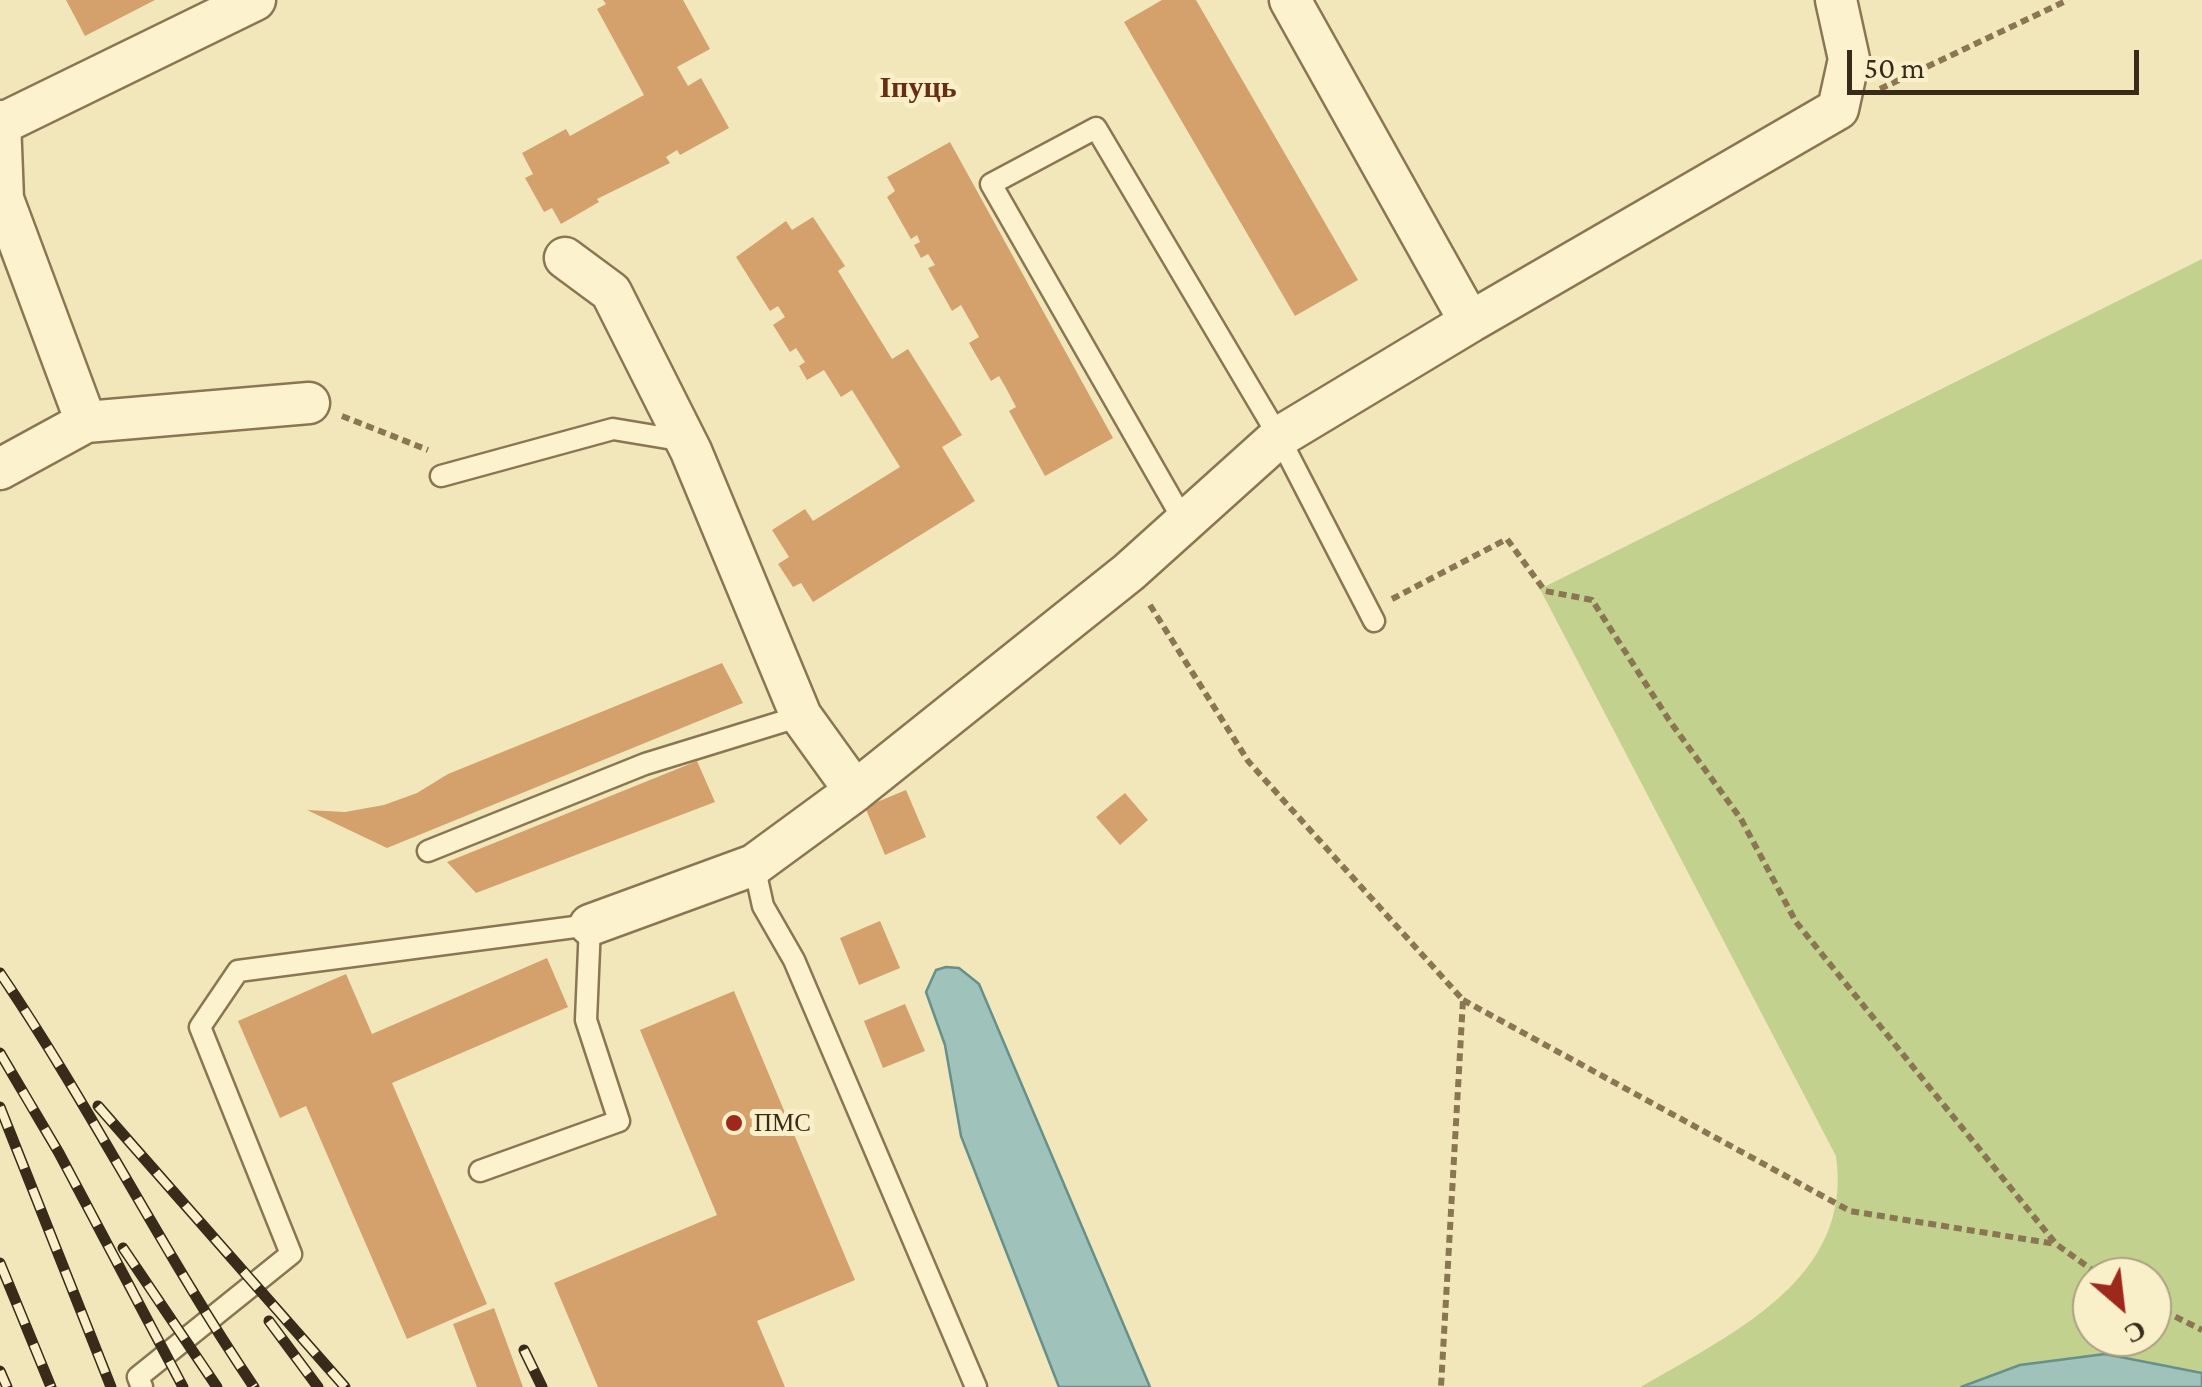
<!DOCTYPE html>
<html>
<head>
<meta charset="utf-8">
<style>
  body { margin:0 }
  #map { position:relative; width:2202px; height:1387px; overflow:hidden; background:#f2e7ba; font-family:"Crimson Pro",serif }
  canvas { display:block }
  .north { position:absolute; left:2072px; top:1257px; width:100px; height:100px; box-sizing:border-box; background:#f9f0ca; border:2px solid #aca183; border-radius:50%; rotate:152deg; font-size:28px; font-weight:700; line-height:40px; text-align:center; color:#382b19 }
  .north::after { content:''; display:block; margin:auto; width:35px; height:45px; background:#9f281d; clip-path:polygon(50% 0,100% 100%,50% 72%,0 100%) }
  .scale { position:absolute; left:1847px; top:50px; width:292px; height:45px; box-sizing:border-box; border:5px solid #382b19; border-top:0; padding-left:12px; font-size:30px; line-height:35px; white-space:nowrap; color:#382b19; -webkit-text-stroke:8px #f9f0ca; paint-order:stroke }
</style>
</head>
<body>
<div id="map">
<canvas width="2202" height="1387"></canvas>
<div class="north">С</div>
<div class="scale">50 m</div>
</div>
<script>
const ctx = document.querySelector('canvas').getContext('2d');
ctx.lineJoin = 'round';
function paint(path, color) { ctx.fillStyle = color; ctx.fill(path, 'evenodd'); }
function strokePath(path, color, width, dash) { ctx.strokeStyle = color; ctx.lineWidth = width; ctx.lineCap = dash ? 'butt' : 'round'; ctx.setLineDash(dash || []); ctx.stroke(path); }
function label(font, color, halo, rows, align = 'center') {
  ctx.font = font + ' "Crimson Pro",serif'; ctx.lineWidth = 10; ctx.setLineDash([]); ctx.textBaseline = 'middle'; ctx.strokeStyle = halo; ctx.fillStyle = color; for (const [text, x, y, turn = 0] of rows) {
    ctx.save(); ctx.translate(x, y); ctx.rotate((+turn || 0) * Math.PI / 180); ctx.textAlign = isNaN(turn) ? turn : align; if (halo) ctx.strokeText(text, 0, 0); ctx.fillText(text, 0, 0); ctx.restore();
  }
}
paint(new Path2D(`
  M2202,259V1387H1641C1731,1334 1854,1279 1836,1156L1540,589ZM2092,1277H2152V1337H2092Z`), '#c2d18d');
const water = new Path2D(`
  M946,967L959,968L979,984L1150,1387H1059L961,1136L945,1045L926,992L936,970Z
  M2105,1354L2202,1373V1387H1961L2020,1365Z`);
paint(water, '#9fc2bb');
strokePath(water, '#669089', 2.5);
paint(new Path2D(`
  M66,0H155L85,36Z
  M603,0H683L710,49L677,67L688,86L701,78L729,128L680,155L677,150L666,157L670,163L597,199L599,202L561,224L552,208L544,212L525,178L533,174L522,153L566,129L570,136L644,95L597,9L606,4Z
  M1162,0H1196L1358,280L1295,316L1124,22Z
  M950,142L1113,438L1045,476L1009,411L1016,407L1006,388L999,376L991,381L969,343L979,337L961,305L952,311L928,268L935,265L928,254L921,258L914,245L920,242L917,235L911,239L887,197L895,191L887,177Z
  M813,217L845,266L838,271L892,359L908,349L962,435L942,447L975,501L813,602L801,583L793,587L778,564L789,557L772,530L805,509L813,521L900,467L852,390L841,397L824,370L807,380L799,366L805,362L796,348L790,352L773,325L785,317L778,306L770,311L736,257L786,221L792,230Z
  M722,663L743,703L387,848L307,810L345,812L384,805L417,793L448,774Z
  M697,761L715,802L476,893L447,862Z
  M906,790L926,837L885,855L865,807Z
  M1125,793L1148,820L1120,845L1096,817Z
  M880,921L900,968L859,985L840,938Z
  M547,958L568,1007L392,1083L487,1304L407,1339L306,1106L280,1118L238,1021L346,974L372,1034Z
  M734,991L855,1280L757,1321L785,1387H598L554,1283L717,1215L640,1030Z
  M905,1004L925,1051L883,1068L864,1021Z
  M494,1308L523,1387H477L453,1324Z`), '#d4a16c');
const service = new Path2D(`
  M441,476L613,429L685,441
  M1185,523L991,184L1096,128L1279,437L1374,621
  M428,851L645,764L801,716
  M754,865L763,906L794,960L976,1387
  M142,1387L138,1377L291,1254L200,1027L238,971L590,925L586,1020L619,1121L480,1171`);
const minor = new Path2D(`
  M1290,0L1470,322L1838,109L1849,59L1836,0
  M0,121L3,199L86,422L309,403
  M1,124L255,0
  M565,258L611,292L691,451L801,716L855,791
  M0,469L86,422
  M590,925L754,865L855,791L1129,572L1279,437L1470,322`);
strokePath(service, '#8a7653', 25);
strokePath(minor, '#8a7653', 45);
strokePath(new Path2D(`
  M1880,89L2068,0
  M342,416L428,450
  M1392,599L1507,539L1545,591L1592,600L1669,720L1741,819L1796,922L2056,1244L2102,1277
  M1150,605L1248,761L1463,1000L1441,1387
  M1463,1000L1850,1211L2056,1244
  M2152,1305L2202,1330`), '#8a7653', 6, [8, 5]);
strokePath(service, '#fcf3ce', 20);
strokePath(minor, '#fcf3ce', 40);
const rail = new Path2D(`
  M0,973C91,1107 163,1253 254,1387
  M0,1053L59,1153L183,1387
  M98,1106L345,1387
  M0,1107L111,1387
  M123,1248L217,1387
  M0,1263L51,1387
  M269,1321L318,1387
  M524,1350L542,1387
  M0,1371L7,1387`);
strokePath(rail, '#382b19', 11);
strokePath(rail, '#f9f0ca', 8, [22]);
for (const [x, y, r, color] of [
  [734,1123,10,"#9f281d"]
]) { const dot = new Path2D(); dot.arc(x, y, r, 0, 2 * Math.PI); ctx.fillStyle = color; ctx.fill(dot); strokePath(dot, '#f9f0ca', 4); }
label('25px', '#382b19', '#f9f0ca', [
  ["ПМС",754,1123]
], 'left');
label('bold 30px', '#682e15', '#f9f0ca', [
  ["Іпуць",918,88]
]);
</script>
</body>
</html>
